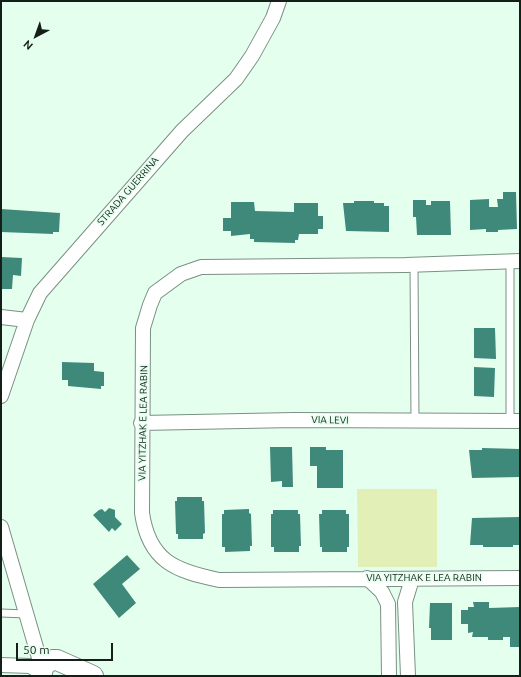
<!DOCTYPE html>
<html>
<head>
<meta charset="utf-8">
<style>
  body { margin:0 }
  #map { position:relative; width:521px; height:677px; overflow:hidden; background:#e5ffef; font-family:Ubuntu,sans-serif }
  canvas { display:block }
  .frame { position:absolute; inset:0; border:2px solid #151f19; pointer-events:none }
  .north { position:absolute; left:16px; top:16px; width:40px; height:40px; -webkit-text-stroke:3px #e5ffef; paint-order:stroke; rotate:221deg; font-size:11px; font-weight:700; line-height:16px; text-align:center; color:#151f19 }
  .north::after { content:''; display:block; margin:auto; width:14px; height:18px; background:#151f19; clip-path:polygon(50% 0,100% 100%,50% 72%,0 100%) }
  .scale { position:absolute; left:16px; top:643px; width:97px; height:18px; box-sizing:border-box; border:2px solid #151f19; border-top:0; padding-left:5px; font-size:12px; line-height:14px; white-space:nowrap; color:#151f19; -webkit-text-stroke:3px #e5ffef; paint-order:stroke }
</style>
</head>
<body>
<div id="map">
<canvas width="521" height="677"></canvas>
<div class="frame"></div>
<div class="north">N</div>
<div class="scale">50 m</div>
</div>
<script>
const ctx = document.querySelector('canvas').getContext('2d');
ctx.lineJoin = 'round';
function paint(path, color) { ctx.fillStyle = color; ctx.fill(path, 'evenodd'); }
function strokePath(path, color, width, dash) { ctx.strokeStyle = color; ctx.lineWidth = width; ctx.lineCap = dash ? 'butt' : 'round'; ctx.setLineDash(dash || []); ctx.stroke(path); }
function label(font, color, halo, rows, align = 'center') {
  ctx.font = font + ' Ubuntu,sans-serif'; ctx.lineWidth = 3.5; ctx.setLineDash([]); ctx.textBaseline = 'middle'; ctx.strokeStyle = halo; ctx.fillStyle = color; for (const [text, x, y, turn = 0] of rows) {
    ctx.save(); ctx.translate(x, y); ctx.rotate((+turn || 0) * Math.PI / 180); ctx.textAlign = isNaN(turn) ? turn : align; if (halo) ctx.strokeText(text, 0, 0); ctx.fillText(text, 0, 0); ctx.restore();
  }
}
paint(new Path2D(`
  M357,489H437V567H358Z`), '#e2f0b7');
paint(new Path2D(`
  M503,192H516L517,229L498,230V232H486V229L470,230V200L489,199V207H498L497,199H503Z
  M413,200H426V205H431V201H450L451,235H417L416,217H413Z
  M354,201H374V203H384V206H389V232L346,231L343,203H354Z
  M231,202H254L255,211L294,212V203H318V216H323V229H318V234H299L298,240H295V243L254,242V239H250V234L231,236V231H223V218H231Z
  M1,209L60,213L59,232H53V234L1,232Z
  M1,257L22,258L21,276L13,275L12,289H1Z
  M474,328H495L496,359L474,358Z
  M62,362L94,363V371L104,372V386H101V389L68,386V380H62Z
  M474,367L495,368L494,397L474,396Z
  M270,447H292L293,487H282V481L271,482Z
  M310,447H326V450H343V488H317V466H310Z
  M482,448L520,449V477L472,478L469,450H482Z
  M177,497H202V501H204L205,533L203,534V539H178V534H176L175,501H177Z
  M109,508L115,510V517L122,524L115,531L112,528L109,532L93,515L99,510L102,509L105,512Z
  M249,509V513L251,514L252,546H250V551L225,552V547H222V514H224V510Z
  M273,510H298V514H300L301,546H299V552H274V547H271V514H273Z
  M322,510H346V514H349V547H347V552H322V547H320L319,514H322Z
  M520,517V545H513V547H483V545H470L472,518Z
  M127,555L140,569L122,584L136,603L119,618L93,584Z
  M473,602H489V608L520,607V647H510V637H503V640H488V637H472L473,632L468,633V624H461V610H468V607H474Z
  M430,603H452V640H431V628H429Z`), '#3f897b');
const lane = new Path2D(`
  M510,262V421
  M414,265L415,421
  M1,613L26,614`);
const street = new Path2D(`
  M520,261L406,265L201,267L181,274L155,293L150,305L143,328L142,513C149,561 175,571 219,580L520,578
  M1,317L27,320
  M1,396L27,320L40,293L182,131L236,79L252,56L273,18L279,1
  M141,423L294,420L520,421
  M1,527L42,668
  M367,578L382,592L388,604L389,676
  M1,665L30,666L41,672
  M408,676L405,602L412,579`);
const secondary = new Path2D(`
  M41,676L44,665L52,660H57L93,676`);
strokePath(lane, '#799183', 9);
strokePath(street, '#799183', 16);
strokePath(secondary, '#799183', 22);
strokePath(lane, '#fff', 7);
strokePath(street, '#fff', 14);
strokePath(secondary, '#fff', 20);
label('10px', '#151f19', '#e5ffef', [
  ["STRADA GUERRINA",128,191,-49],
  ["VIA LEVI",330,420,1],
  ["VIA YITZHAK E LEA RABIN",143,423,-89],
  ["VIA YITZHAK E LEA RABIN",424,578]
]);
</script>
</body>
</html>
